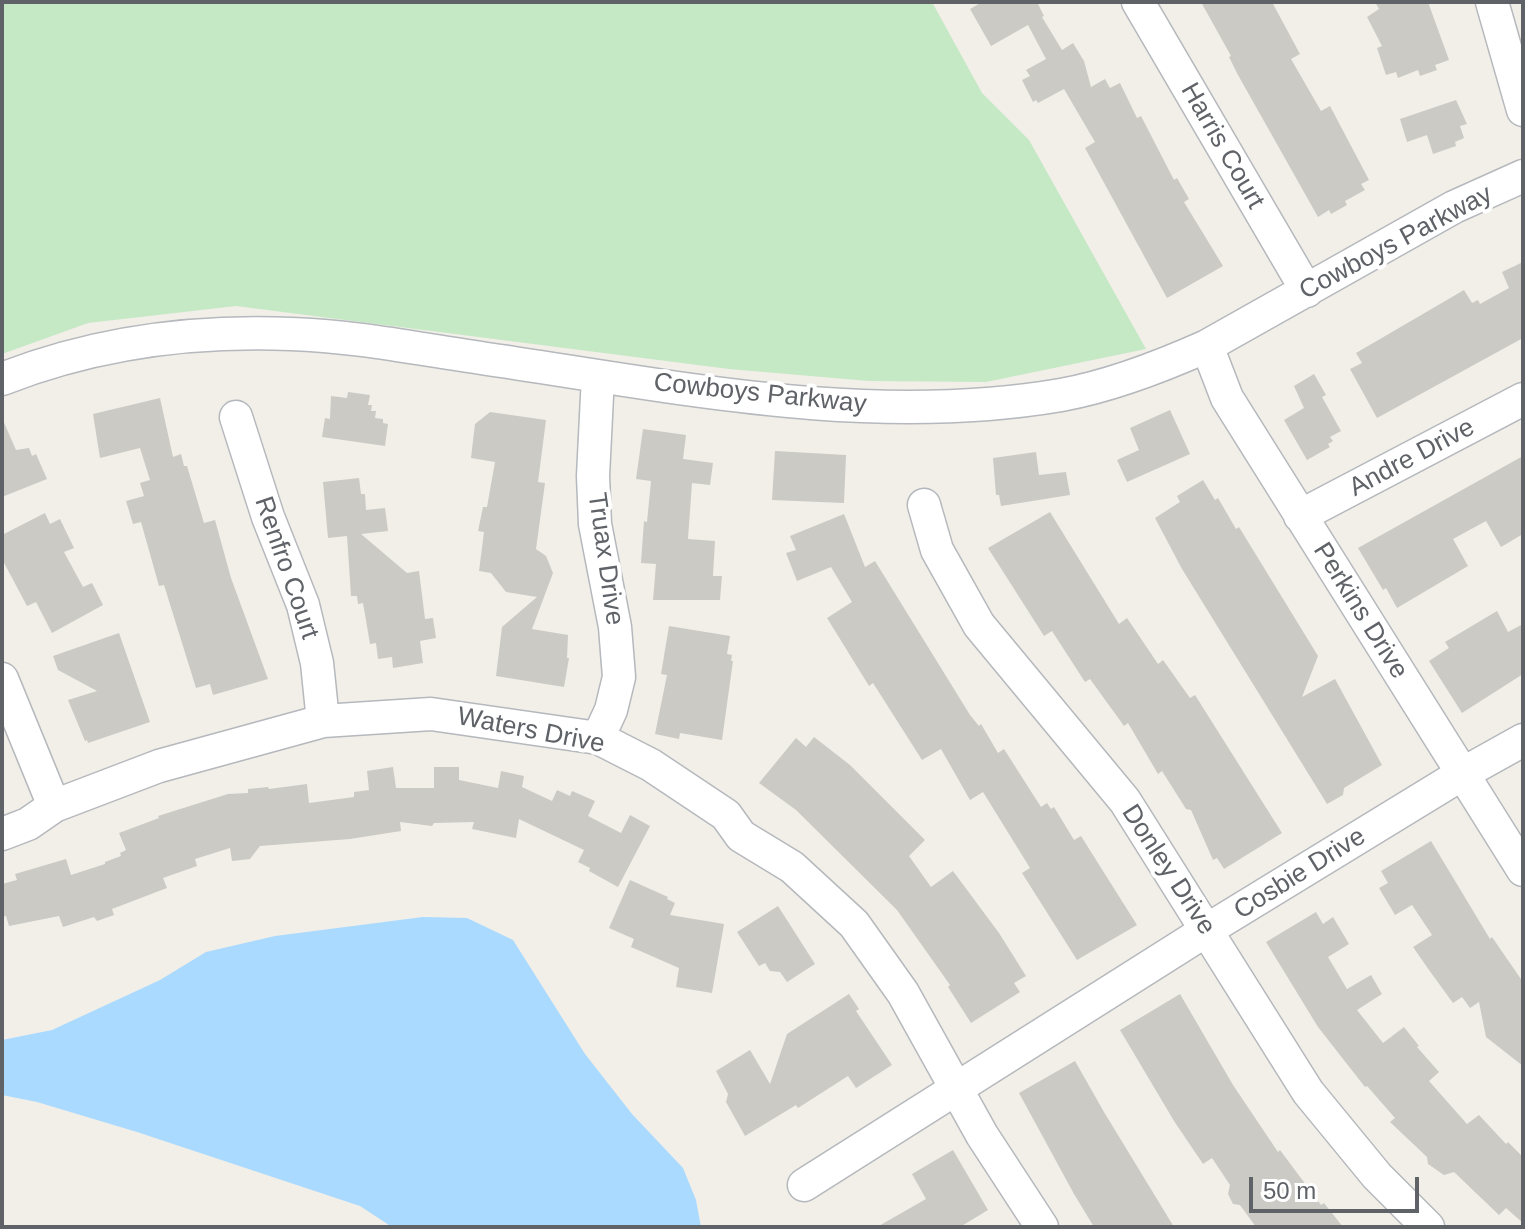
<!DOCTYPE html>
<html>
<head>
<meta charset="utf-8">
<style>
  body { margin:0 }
  #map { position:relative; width:1525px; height:1229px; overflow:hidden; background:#f1efe8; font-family:Arial,sans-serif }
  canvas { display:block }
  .frame { position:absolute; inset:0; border:4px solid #5f6368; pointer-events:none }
  .scale { position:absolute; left:1249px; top:1177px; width:170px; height:36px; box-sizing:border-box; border:4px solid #5f6368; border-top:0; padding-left:10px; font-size:24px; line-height:28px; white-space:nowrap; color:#5f6368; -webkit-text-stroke:6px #fff; paint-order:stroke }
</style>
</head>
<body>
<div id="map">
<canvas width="1525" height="1229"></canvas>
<div class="frame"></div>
<div class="scale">50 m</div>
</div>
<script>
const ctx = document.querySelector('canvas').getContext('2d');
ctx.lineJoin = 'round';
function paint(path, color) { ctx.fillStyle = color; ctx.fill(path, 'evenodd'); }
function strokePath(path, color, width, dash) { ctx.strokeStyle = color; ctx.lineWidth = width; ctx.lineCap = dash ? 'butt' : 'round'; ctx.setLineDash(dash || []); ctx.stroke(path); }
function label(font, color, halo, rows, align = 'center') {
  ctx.font = font + ' Arial,sans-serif'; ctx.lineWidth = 8; ctx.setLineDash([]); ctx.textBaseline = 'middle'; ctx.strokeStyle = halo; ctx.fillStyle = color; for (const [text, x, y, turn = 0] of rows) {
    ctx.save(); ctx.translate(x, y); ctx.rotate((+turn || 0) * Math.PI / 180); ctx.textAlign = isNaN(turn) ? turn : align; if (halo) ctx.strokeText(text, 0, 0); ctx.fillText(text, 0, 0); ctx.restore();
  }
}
paint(new Path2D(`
  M2,2H932L982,93L1029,140L1146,349L986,382L869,381L729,369L236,306L88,323L2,354Z`), '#c5e8c5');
paint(new Path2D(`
  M423,917L467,918L513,940L585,1054L632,1114L683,1168L696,1200L701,1227H392L360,1206L137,1132L37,1102L2,1095V1040L52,1030L160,980L206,952L275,936Z`), '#aadaff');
paint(new Path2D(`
  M982,2H1037L1044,16L1042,17L1062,50L1073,43L1084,61L1091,87L1105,79L1110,88L1120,83L1137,118L1141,116L1174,180L1177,178L1189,199L1184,202L1223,266L1167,298L1085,148L1095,142L1064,89L1038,103L1036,100L1033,102L1022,80L1030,76L1026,70L1046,59L1028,25L991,46L970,9Z
  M1201,2H1272L1300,54L1291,59L1321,111L1330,106L1369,180L1361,184L1365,190L1345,201L1347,205L1331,214L1329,210L1318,217L1238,75L1229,57L1231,56Z
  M1375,2H1428L1449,60L1435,65L1437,70L1420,76L1418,70L1398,78L1396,72L1386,75L1377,48L1382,46L1367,17L1379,9Z
  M1456,100L1467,124L1460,126L1464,138L1455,142L1456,146L1433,154L1427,135L1407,142L1400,119Z
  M1523,262V338L1377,418L1350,369L1362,363L1356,353L1464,290L1472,303L1478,300L1480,304L1509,288L1502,272Z
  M1314,374L1326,395L1322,397L1341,431L1330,437L1333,441L1328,444L1330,447L1307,460L1284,420L1304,408L1294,386Z
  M348,392L370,395L368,405H372L371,411H376L375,418L383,419V423L388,424L385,446L322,437L325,418L330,419L331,396L347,398Z
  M160,398L173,457L181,454L184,466H187L204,523L215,520L231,578L268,679L213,695L210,684L196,688L164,585L159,586L141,522L133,524L126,501L144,496L140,483L150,480L140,448L100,458L93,414Z
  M1170,410L1190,454L1127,482L1117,460L1139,450L1130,428Z
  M490,412L546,420L538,482L545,483L536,549L546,556L553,573L532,629L568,635L567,658H569L564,687L496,676L502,627L537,597L506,592L491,573L479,571L484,532L478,531L483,507H487L495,462L471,458L475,424Z
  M2,418L16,450L29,448L32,456L36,454L47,479L2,497Z
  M643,429L686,435L683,459L713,463L710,485L692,483L688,539L715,541L713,576H722L720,600H653L656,564L641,563L644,521L647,522L651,481L636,479Z
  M775,451L846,455L844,503L772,500Z
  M1036,452L1039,475L1066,472L1070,495L1001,506L999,495H996L993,458Z
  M1523,456V534L1501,547L1486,521L1453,539L1468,566L1397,608L1386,588L1383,590L1358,548Z
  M359,478L361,494H365L366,510L385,508L388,531L361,534L407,573L419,571L425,619L433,618L436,638L420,641L423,663L393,668L392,657L378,659L376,643L370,644L363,603L358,604L357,596H351L347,536L328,538L323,482Z
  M1203,480L1215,500L1218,498L1236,529L1239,527L1318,656L1302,697L1335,679L1382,765L1344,788L1343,795L1327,804L1182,569L1155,518L1180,502L1177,496Z
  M1050,512L1119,624L1127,618L1158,664L1163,660L1190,698L1195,695L1282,833L1224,869L1217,858L1213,860L1191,810L1186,809L1162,771L1158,774L1128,723L1124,726L1090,679L1085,682L1052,631L1044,636L988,548Z
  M45,513L50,524L60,519L74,548L64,552L83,587L92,583L103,605L52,633L36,602L27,606L2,559V535Z
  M844,514L865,567L875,561L970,715L979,726L981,724L998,753L1004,749L1041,807L1047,803L1051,809L1054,807L1074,840L1081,836L1137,925L1077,960L1022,873L1030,868L983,792L970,800L941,749L922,760L873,683L869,686L827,618L852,602L831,567L797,581L786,553L796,550L790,536Z
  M1497,611L1508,632L1523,624V674L1462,713L1429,661L1449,648L1445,642Z
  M669,626L730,636L727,654L732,655L731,661H733L722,740L680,733L679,739L655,734L667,675L661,674Z
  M119,633L150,722L88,743L87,740L85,741L68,700L97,691L58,670L53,656Z
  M814,737L850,765L925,840L909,856L931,887L953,871L999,933L1026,976L1014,983L1020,992L971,1023L948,987L950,985L897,910L796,810L759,783L796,738L806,747Z
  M393,767L396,788H434V767H459V780L498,788L501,771L524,776L522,787L552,801L557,790L570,796L572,791L595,801L588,816L621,833L630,815L650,826L618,887L589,871L590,868L578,862L584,850L519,819L516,838L472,829L474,822L434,823L432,826L400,822L401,831L350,839L260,846L250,859L232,861L230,848L195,859L197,866L163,878L167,888L112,909L114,915L97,921L94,917L63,927L59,916L9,926L6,916L2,917V884L17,880L15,874L66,859L71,875L105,864V862L121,856L120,853L126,850L119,833L159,818L158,816L228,794L248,793V789L268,787L269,789L307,784L309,803L354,797V792L369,790L367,771Z
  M1431,841L1490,939L1492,937L1523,982V1066L1486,1037L1479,1002L1470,1008L1462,997L1453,1003L1429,970L1413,947L1432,935L1412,905L1395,915L1379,888L1388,883L1381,871Z
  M630,880L668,897L667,899L675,903L670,915L724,924L712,993L676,987L679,968L631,947L634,939L609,928Z
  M778,906L815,964L787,982L780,972L770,971L765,963L759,966L737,932Z
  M1316,912L1323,924L1333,917L1349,944L1328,957L1347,989L1371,975L1382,994L1357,1010L1383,1043L1404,1027L1419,1046L1417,1047L1439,1072L1429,1081L1467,1124L1479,1115L1506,1144L1508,1142L1523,1157V1223L1506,1208L1499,1215L1454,1172L1444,1175L1428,1164L1427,1157L1390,1122L1395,1118L1367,1086L1365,1087L1318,1027L1266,942Z
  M849,994L859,1009L856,1011L892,1065L856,1088L848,1076L798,1108L796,1105L745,1136L726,1102L728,1094L716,1071L750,1050L770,1084L787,1034Z
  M1180,994L1233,1085L1278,1152L1280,1150L1321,1205L1324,1203L1343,1227H1256L1240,1205L1233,1204L1228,1194L1230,1185L1212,1158L1203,1164L1174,1121L1120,1030Z
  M1075,1061L1104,1112L1174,1227H1094L1074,1194L1019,1093Z
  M953,1150L988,1210L960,1227H877L926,1199L912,1174Z`), '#cccac5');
const minor = new Path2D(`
  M1138,2L1307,291
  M1492,2L1523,110
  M1207,346L1227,398L1523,870
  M2,379C94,343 193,330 291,334C355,336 418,349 481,358C672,386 868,428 1061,395C1111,386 1160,367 1207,346L1454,207L1523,176
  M236,417L268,517L303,605L317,663L323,721
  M924,505L937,550L979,625L1125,801L1308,1092L1377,1176L1428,1227
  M1300,516L1523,399
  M2,679L54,806
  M598,738L611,710L619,677L615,627L595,524L593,476L598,376
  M2,834L28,824L54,806L159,766L323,721L431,714L598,738L651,765L726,815L741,836L792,867L854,924L903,993L982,1135L1042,1227
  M804,1185L1207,930L1462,774L1523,740`);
strokePath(minor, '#b5b8bc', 35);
strokePath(minor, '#fff', 32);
label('26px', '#5f6368', '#fff', [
  ["Harris Court",1222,146,60],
  ["Cowboys Parkway",1396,243,-28],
  ["Cowboys Parkway",760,394,6],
  ["Andre Drive",1412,458,-28],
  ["Truax Drive",605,559,82],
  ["Renfro Court",286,568,71],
  ["Perkins Drive",1360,611,58],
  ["Waters Drive",531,731,11],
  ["Donley Drive",1168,870,57],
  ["Cosbie Drive",1300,874,-32]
]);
</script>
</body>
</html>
